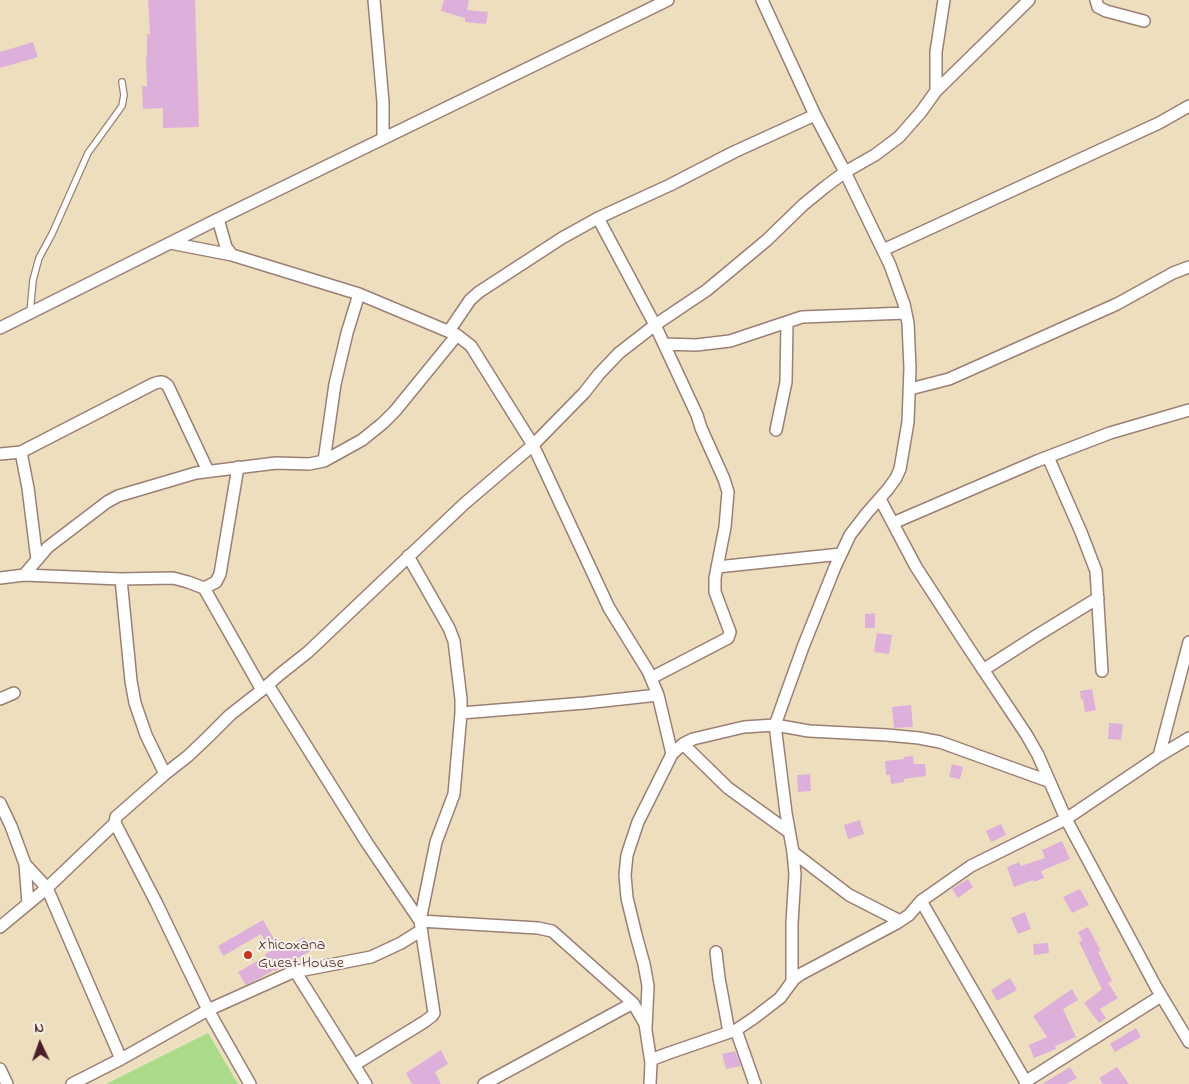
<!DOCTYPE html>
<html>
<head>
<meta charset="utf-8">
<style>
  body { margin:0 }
  #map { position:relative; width:1189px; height:1084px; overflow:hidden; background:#eddfbe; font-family:"Indie Flower",sans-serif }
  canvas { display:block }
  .north { position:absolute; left:15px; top:1019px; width:50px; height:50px; -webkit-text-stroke:4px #f7f3e8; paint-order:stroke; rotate:357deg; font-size:14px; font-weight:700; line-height:20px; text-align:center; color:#4a1f2b }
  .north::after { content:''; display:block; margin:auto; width:18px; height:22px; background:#4a1f2b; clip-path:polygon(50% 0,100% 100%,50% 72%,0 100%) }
</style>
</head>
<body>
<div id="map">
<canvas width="1189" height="1084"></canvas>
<div class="north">N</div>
</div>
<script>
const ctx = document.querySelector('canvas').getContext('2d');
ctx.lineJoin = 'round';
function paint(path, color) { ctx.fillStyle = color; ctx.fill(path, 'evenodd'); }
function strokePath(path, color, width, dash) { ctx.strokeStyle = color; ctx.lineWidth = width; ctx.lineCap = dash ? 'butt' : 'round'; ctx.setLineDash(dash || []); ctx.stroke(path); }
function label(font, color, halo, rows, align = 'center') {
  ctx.font = font + ' "Indie Flower",sans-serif'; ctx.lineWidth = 4; ctx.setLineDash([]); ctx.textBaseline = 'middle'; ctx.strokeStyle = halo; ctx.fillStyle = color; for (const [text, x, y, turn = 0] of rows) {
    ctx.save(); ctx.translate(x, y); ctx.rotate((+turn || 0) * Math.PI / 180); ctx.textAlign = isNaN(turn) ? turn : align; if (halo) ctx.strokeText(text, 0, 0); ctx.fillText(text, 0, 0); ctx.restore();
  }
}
paint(new Path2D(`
  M208,1033L238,1084H106Z`), '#a9db8a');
paint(new Path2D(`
  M148,0H195L199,127L163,128V108L143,109L142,86H147L146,56H147V34H150Z
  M444,0H469L467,10L488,12L486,24L465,22V18L441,11Z
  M33,42L38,57L0,68V52Z
  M875,613V628H865V614Z
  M877,633L892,635L889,654L874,652Z
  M1092,689L1096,710L1085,712L1083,699L1081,700L1080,691Z
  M911,705L913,727L894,728L892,707Z
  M1109,723L1123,724L1121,740L1108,739Z
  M913,756L914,764H925L926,776L904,779V782L891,784L890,775H886L885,761L904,759V757Z
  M952,764L963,767L960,779L949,777Z
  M810,774L811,791L798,792L797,775Z
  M860,820L864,834L848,839L844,825Z
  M1001,824L1006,835L991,842L986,831Z
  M1062,841L1070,859L1041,871L1044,878L1034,882L1033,880L1014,887L1007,867L1019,862L1021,866L1045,858L1042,850Z
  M968,879L973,887L958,898L952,889Z
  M1080,889L1089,905L1072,913L1063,897Z
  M1025,912L1031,929L1018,934L1011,918Z
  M263,920L281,951L304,937L312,950L275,971L274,970L260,978L246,985L238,972L266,956L265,954L271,951L261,934L223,956L218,946Z
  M1088,927L1101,951L1098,952L1112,981L1108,983L1118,998L1100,1009L1106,1018L1099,1023L1084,1003L1102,989L1079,942L1082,940L1078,932Z
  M1048,943L1049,953L1034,955L1033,944Z
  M1010,978L1017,990L997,1001L991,990Z
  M1072,989L1078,1000L1063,1009L1076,1037L1055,1046L1056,1049L1034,1058L1029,1045L1047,1037L1033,1016Z
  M1136,1028L1141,1037L1115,1052L1110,1044Z
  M441,1050L448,1064L435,1072L441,1084H412L406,1073Z
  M735,1051L741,1066L726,1069L722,1054Z
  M1070,1067L1077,1078L1066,1084H1042Z
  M1117,1067L1129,1084H1103L1099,1078Z`), '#ddb0db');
const service = new Path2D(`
  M30,313L33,280L39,258L52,234L88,153L122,106L124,95L122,82`);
const minor = new Path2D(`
  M374,0L383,102V138
  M762,0L815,115L845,172L890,265L904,304L908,323L910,368L908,422L900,469L896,478L888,489L867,513L850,535L835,567L803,647L775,725L786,813L793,852L795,874L792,923V982
  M1096,0L1098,7L1106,11L1144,21
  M936,91V52L944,0
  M598,218L655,325L697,415L701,428L724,479L728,492L725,527L715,578V592L730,632L728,638L651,678
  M218,219L226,247L232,255
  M170,243L232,255L359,294L457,335L471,346L533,445L609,608L648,671L658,695L672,754
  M883,250L1159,123L1189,106
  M0,328L218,219L668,0
  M449,331L470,300L479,292L562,238L598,218L670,185L734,152L815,115
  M664,344L696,345L730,341L802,317L906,313
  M910,389L949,379L985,363L1117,304L1173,273L1189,267
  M776,430L786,382L787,322
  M21,452L28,488L37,560
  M0,454L21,452L153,384C160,381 163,381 168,386L208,471
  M1048,457L1081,532L1096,571L1102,671
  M324,461L335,384L347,333L359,294
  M880,499L916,567L968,647L1026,734L1038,755L1066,819L1156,987L1189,1042
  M893,523L1037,461L1110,433L1189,410
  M717,567L841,554
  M24,575L48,547L107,502L118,496L196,473L276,463L309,464L324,461L362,440L383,423L395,411L457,335
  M0,578L24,575L121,579L173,578L188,582L204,588L262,690
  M121,579L131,681L135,703L146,735L165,774
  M204,588L216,582L220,574L238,467
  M983,670L1036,636L1098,598
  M268,685L367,843L420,921L538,928L552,931L633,1003L645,1024L651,1063
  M0,699L14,693
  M461,713L585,703L658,695
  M683,744L728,788L789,832
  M1159,756L1189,642
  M0,803L11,826L25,864L28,904
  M115,823L156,902L208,1010L250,1084
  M793,852L849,895L900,921
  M25,864L47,888L121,1059
  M921,901L1027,1084
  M0,927L47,888L115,823L116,817L165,774L188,756L208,737L230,715L262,690L279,675L308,652L464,504L533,445L584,393L599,374L619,353L655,325L707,290L767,240L803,205L825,187L845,172L875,155L899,137L921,112L936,91L1029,0
  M716,952L719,978L729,1032
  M295,971L366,1084
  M646,1028L648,986L644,964L636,935L627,898L625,875L627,855L638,822L672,754L683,744L693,739L744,727L775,725L809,731L887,735L919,738L940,742L1048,781
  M736,1030L755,1084
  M354,1065L424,1022L432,1016L434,1013L420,921L436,842L454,794L461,713V699L454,641L449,628L408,556
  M0,1069L7,1084
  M1025,1082L1161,996
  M72,1084L121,1059L208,1010L295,971L304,970L371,957L401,943L417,933L422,932
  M484,1084L633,1003
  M650,1084L651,1063L653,1059L669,1053L736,1030L754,1018L780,998L794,979L801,974L897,923L909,915L921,901L971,866L1066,819L1159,756L1189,738`);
strokePath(service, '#9c7f74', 8);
strokePath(minor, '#9c7f74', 14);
strokePath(service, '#fff', 5.5);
strokePath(minor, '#fff', 11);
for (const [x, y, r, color] of [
  [248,955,5,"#c8321e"]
]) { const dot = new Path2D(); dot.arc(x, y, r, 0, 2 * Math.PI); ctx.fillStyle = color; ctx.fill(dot); strokePath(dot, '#f7f3e8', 2); }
label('16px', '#4a1f2b', '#f7f3e8', [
  ["Xhicoxana",258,946],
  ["Guest House",258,964]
], 'left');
</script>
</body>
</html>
